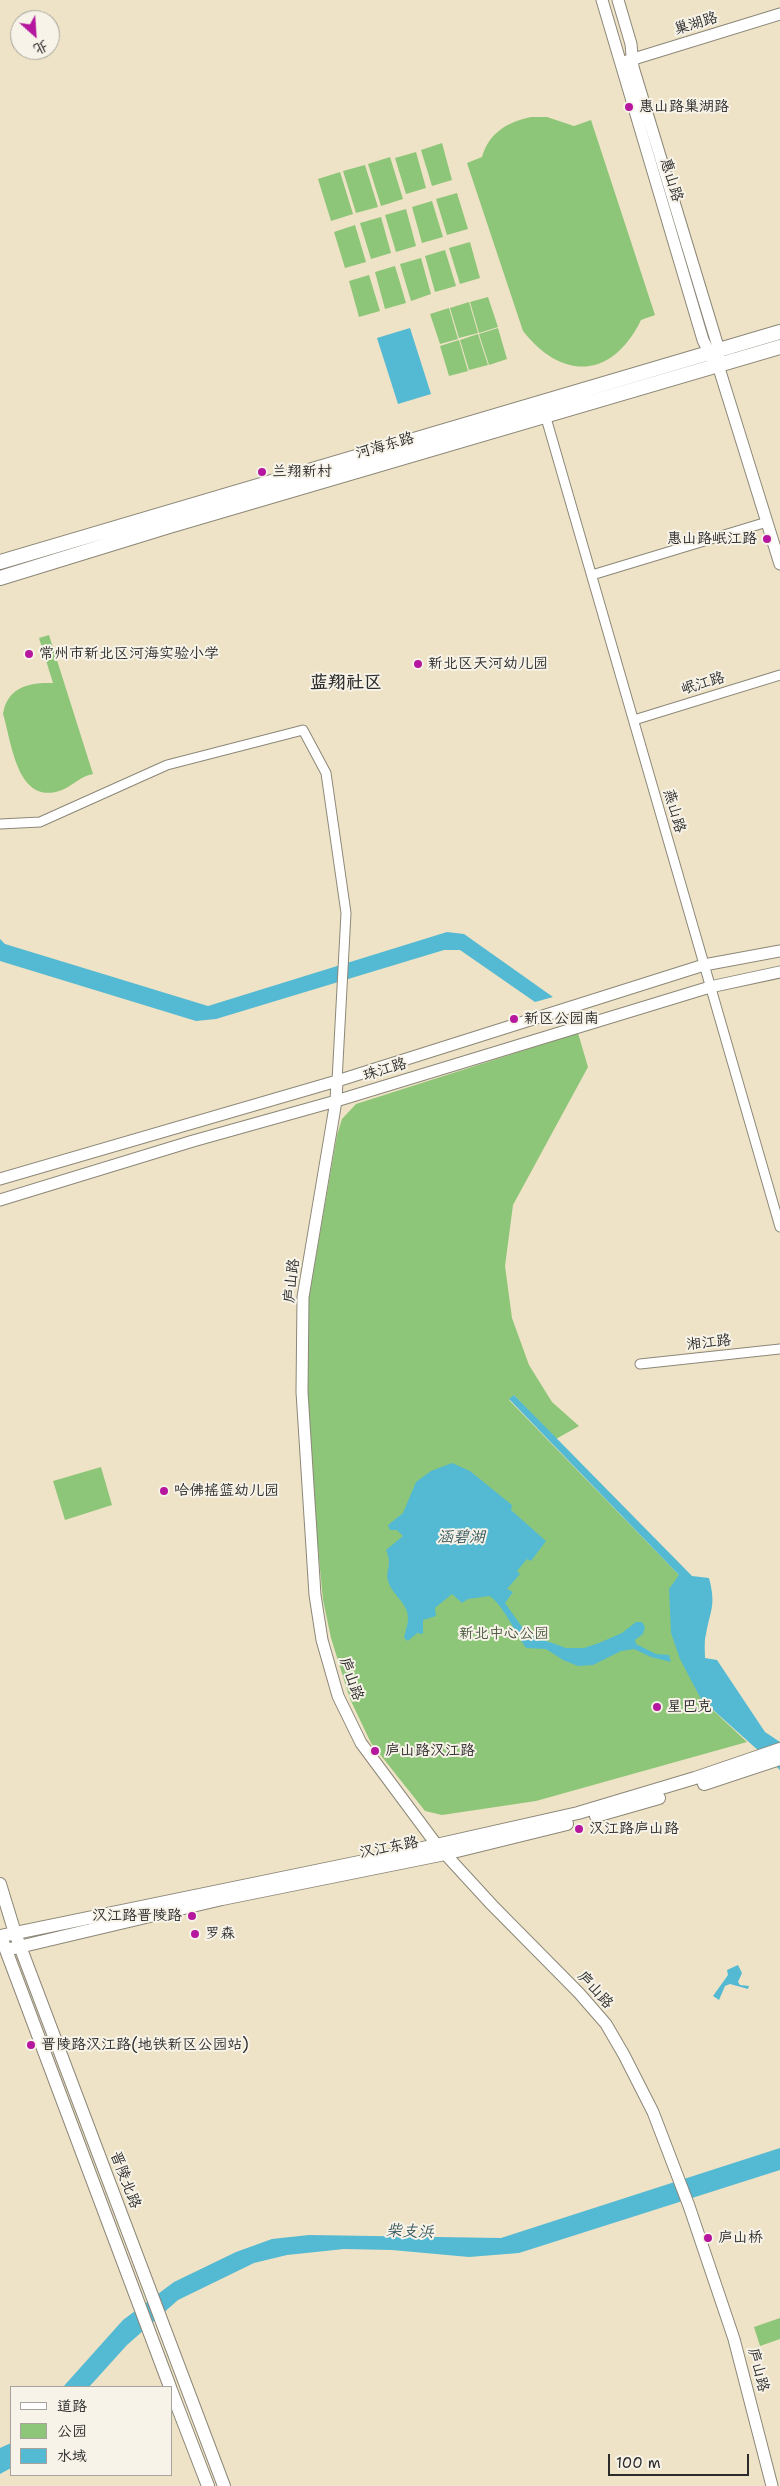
<!DOCTYPE html>
<html>
<head>
<meta charset="utf-8">
<style>
  body { margin:0 }
  #map { position:relative; width:780px; height:2486px; overflow:hidden; background:#eee3c6; font-family:"Shantell Sans","LXGW WenKai TC",sans-serif }
  canvas { display:block }
  .legend { position:absolute; left:10px; top:2386px; width:162px; height:90px; box-sizing:border-box; background:#f7f3e8; border:1px solid #a5a39c; margin:0; padding:6px 9px; list-style:none; font-size:15px; color:#2b2b2b }
  .legend li { display:flex; align-items:center; gap:10px; height:25px }
  .legend b { width:25px; border:1px solid #a5a39c }
  .north { position:absolute; left:10px; top:10px; width:50px; height:50px; box-sizing:border-box; background:#f7f3e8; border:1px solid #a5a39c; border-radius:50%; rotate:154deg; font-size:14px; font-weight:700; line-height:20px; text-align:center; color:#2b2b2b }
  .north::after { content:''; display:block; margin:auto; width:18px; height:22px; background:#b5179e; clip-path:polygon(50% 0,100% 100%,50% 72%,0 100%) }
  .scale { position:absolute; left:608px; top:2454px; width:141px; height:22px; box-sizing:border-box; border:2px solid #2b2b2b; border-top:0; padding-left:6px; font-size:15px; line-height:18px; white-space:nowrap; color:#2b2b2b; -webkit-text-stroke:4px #f7f3e8; paint-order:stroke }
</style>
</head>
<body>
<div id="map">
<canvas width="780" height="2486"></canvas>
<ul class="legend">
<li><b style="height:6px;background:#fff"></b>道路</li>
<li><b style="height:14px;background:#8ec679"></b>公园</li>
<li><b style="height:14px;background:#54b9d2"></b>水域</li>
</ul>
<div class="north">北</div>
<div class="scale">100 m</div>
</div>
<script>
const ctx = document.querySelector('canvas').getContext('2d');
ctx.lineJoin = 'round';
function paint(path, color) { ctx.fillStyle = color; ctx.fill(path, 'evenodd'); }
function strokePath(path, color, width, dash) { ctx.strokeStyle = color; ctx.lineWidth = width; ctx.lineCap = dash ? 'butt' : 'round'; ctx.setLineDash(dash || []); ctx.stroke(path); }
function label(font, color, halo, rows, align = 'center') {
  ctx.font = font + ' "Shantell Sans","LXGW WenKai TC",sans-serif'; ctx.lineWidth = 4; ctx.setLineDash([]); ctx.textBaseline = 'middle'; ctx.strokeStyle = halo; ctx.fillStyle = color; for (const [text, x, y, turn = 0] of rows) {
    ctx.save(); ctx.translate(x, y); ctx.rotate((+turn || 0) * Math.PI / 180); ctx.textAlign = isNaN(turn) ? turn : align; if (halo) ctx.strokeText(text, 0, 0); ctx.fillText(text, 0, 0); ctx.restore();
  }
}
paint(new Path2D(`
  M531,117H547L574,126L591,120L655,315L641,320C613,378 563,382 523,331L467,163L482,157C489,133 507,122 531,117Z
  M442,143L452,180L432,186L421,150Z
  M416,152L426,188L406,194L395,158Z
  M390,157L403,199L381,206L368,164Z
  M365,165L378,207L356,213L343,171Z
  M340,172L353,214L331,221L318,179Z
  M457,193L468,229L447,235L436,199Z
  M432,201L443,237L422,243L412,207Z
  M406,209L416,246L396,252L385,215Z
  M381,217L391,253L371,259L360,223Z
  M355,225L366,262L345,268L334,232Z
  M470,242L480,278L460,284L449,248Z
  M445,250L456,286L435,292L425,256Z
  M421,258L431,294L411,301L400,264Z
  M395,266L406,303L385,309L375,272Z
  M369,275L380,311L359,317L349,281Z
  M488,297L498,327L479,333L470,302Z
  M469,302L478,333L459,338L450,308Z
  M449,308L458,339L440,344L430,314Z
  M498,328L507,359L489,365L479,334Z
  M478,334L488,365L469,370L460,340Z
  M459,340L468,371L449,376L440,346Z
  M49,635L93,774C79,777 74,785 62,790C17,807 12,743 3,714C7,687 30,682 53,683L39,638Z
  M578,1033L588,1067L513,1205L505,1266L512,1318L529,1365L552,1402L579,1426L556,1439L514,1395L509,1400L679,1575L701,1699L747,1742L536,1801L442,1815L425,1811L371,1743L350,1699L331,1638L323,1600L311,1474L307,1391L309,1297L337,1135L342,1119L356,1104Z
  M101,1467L112,1505L65,1520L53,1481Z
  M780,2318V2339L760,2346L754,2327Z`), '#8ec679');
paint(new Path2D(`
  M410,328L431,394L398,404L377,338Z
  M447,932L464,934L553,997L535,1002L460,950H444L216,1019L196,1021L0,961V939L5,944L208,1006Z
  M514,1395L692,1576L709,1578C716,1605 711,1608 706,1634C704,1641 705,1651 705,1658L717,1660L765,1732L780,1742V1770L701,1699L680,1659L671,1633L669,1589L679,1575L509,1399Z
  M452,1463L470,1471L512,1505L511,1510L546,1541L531,1561L527,1559L517,1571L520,1574L507,1589L513,1592L505,1603L527,1634L566,1648H584L599,1643L622,1633L636,1622H642L645,1627L643,1634L635,1640L636,1644L656,1654L669,1655L671,1662L651,1657L634,1649L621,1651L593,1665L578,1666L563,1660L546,1649L526,1648C514,1631 505,1608 490,1596L468,1599L462,1603L452,1594L435,1608L436,1616L423,1620V1634L417,1633L408,1641L404,1638C405,1632 408,1625 408,1619C409,1604 392,1595 388,1581C385,1569 393,1567 386,1550L403,1536L397,1530H390L388,1525L403,1513L416,1482L431,1471Z
  M738,1965L742,1973L738,1982L740,1985L749,1986L748,1989L730,1984L725,1986L719,2000L713,1996L728,1975L727,1970Z
  M780,2148V2170L519,2253L469,2257L392,2250L344,2249L287,2255L254,2263L178,2300L127,2345L89,2387H63L123,2320L174,2282L236,2252L272,2239L309,2235L501,2238Z
  M11,2443V2468L0,2474V2448Z`), '#54b9d2');
const minor = new Path2D(`
  M544,411L780,1227
  M592,575L767,522
  M634,720L780,675
  M0,824L40,822L167,765L303,730L326,773L346,913L337,1081
  M640,1364L780,1349`);
const tertiary = new Path2D(`
  M602,0L703,340L712,358
  M618,0L631,44L633,67L719,350L718,365L780,564
  M627,61L780,14
  M337,1081L336,1101L303,1297L302,1392L315,1595L322,1640L338,1696L361,1743L436,1844L492,1905L579,1993L606,2024L624,2055L653,2112L689,2206L734,2339L772,2486
  M0,1179L337,1081L704,965L780,951
  M0,1200L193,1141L336,1101L710,987L780,972`);
const secondary = new Path2D(`
  M704,1784L780,1759
  M596,1816L659,1798
  M0,1884L15,1933L224,2486
  M1,1936L374,1859L578,1813L695,1778L780,1749
  M3,1942L170,2387
  M6,1950L222,1899L445,1854L567,1824
  M171,2390L208,2486`);
const primary = new Path2D(`
  M0,562L780,332
  M0,578L169,526L780,347`);
strokePath(minor, '#8c8778', 11);
strokePath(tertiary, '#8c8778', 13);
strokePath(secondary, '#8c8778', 14);
strokePath(primary, '#8c8778', 16);
strokePath(minor, '#fff', 9);
strokePath(tertiary, '#fff', 11);
strokePath(secondary, '#fff', 12);
strokePath(primary, '#fff', 14);
for (const [x, y, r, color] of [
  [629,107,5,"#b5179e"],
  [262,472,5,"#b5179e"],
  [767,539,5,"#b5179e"],
  [29,654,5,"#b5179e"],
  [418,664,5,"#b5179e"],
  [514,1019,5,"#b5179e"],
  [164,1491,5,"#b5179e"],
  [657,1707,5,"#b5179e"],
  [375,1751,5,"#b5179e"],
  [579,1829,5,"#b5179e"],
  [192,1916,5,"#b5179e"],
  [195,1934,5,"#b5179e"],
  [31,2045,5,"#b5179e"],
  [708,2238,5,"#b5179e"]
]) { const dot = new Path2D(); dot.arc(x, y, r, 0, 2 * Math.PI); ctx.fillStyle = color; ctx.fill(dot); strokePath(dot, '#f7f3e8', 2); }
label('15px', '#2b2b2b', '#f7f3e8', [
  ["巢湖路",696,24,-17],
  ["惠山路",671,180,73],
  ["河海东路",385,446,-16],
  ["岷江路",703,684,-17],
  ["燕山路",674,811,74],
  ["珠江路",385,1070,-17],
  ["庐山路",292,1281,-83],
  ["湘江路",709,1343,-6],
  ["庐山路",351,1679,71],
  ["汉江东路",389,1848,-11],
  ["庐山路",595,1990,48],
  ["晋陵北路",125,2180,69],
  ["庐山路",758,2370,76]
]);
label('15px', '#2b2b2b', '#f7f3e8', [
  ["惠山路巢湖路",639,107],
  ["兰翔新村",272,472],
  ["惠山路岷江路",757,539,"right"],
  ["常州市新北区河海实验小学",39,654],
  ["新北区天河幼儿园",428,664],
  ["新区公园南",524,1019],
  ["哈佛摇篮幼儿园",174,1491],
  ["星巴克",667,1707],
  ["庐山路汉江路",385,1751],
  ["汉江路庐山路",589,1829],
  ["汉江路晋陵路",182,1916,"right"],
  ["罗森",205,1934],
  ["晋陵路汉江路(地铁新区公园站)",41,2045],
  ["庐山桥",718,2238]
], 'left');
label('15px', '#495a42', '#f7f3e8', [
  ["新北中心公园",504,1634]
]);
label('italic 16px', '#37565d', '#f7f3e8', [
  ["涵碧湖",461,1538],
  ["柴支浜",410,2232,2]
]);
label('bold 18px', '#2b2b2b', '#f7f3e8', [
  ["蓝翔社区",346,683]
]);
</script>
</body>
</html>
